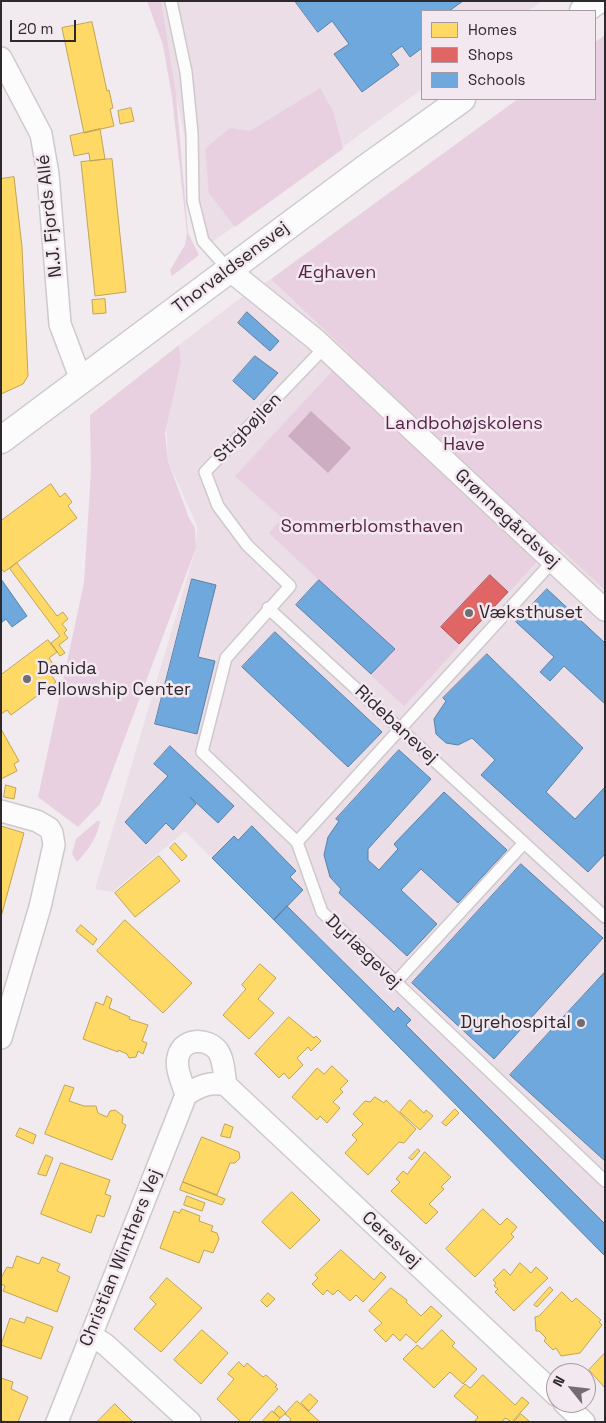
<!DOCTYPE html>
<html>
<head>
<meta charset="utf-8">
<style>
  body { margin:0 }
  #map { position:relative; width:606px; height:1423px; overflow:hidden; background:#f1ebef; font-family:"Space Grotesk",sans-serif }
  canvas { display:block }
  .frame { position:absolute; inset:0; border:2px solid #2d292c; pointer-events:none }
  .legend { position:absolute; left:421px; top:10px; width:175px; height:90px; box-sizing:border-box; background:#f4e8f0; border:1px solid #a49ca2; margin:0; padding:6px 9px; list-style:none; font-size:15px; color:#2d292c }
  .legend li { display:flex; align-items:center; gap:10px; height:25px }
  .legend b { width:25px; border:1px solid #a49ca2 }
  .north { position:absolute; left:546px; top:1363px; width:50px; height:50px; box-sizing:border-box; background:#f4e8f0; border:1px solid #a49ca2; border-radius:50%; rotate:299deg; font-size:14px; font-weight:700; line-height:20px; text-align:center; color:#2d292c }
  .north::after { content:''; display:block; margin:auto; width:18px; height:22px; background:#726d70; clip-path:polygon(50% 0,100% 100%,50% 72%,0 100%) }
  .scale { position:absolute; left:10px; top:20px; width:66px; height:22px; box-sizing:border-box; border:2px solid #2d292c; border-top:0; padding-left:6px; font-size:15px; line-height:18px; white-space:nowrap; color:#2d292c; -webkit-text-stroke:4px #f4e8f0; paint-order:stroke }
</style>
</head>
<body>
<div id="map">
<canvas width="606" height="1423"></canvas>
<div class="frame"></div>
<ul class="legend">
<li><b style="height:14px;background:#ffd966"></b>Homes</li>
<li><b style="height:14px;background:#e06666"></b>Shops</li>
<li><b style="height:14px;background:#6fa8dc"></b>Schools</li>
</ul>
<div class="north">N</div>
<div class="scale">20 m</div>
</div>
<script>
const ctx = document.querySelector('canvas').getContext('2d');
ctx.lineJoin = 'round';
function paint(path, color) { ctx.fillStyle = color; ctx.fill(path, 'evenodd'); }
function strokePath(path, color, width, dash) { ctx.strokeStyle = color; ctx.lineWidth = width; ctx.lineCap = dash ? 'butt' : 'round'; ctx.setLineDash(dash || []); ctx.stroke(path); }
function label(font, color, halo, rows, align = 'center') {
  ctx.font = font + ' "Space Grotesk",sans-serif'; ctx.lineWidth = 5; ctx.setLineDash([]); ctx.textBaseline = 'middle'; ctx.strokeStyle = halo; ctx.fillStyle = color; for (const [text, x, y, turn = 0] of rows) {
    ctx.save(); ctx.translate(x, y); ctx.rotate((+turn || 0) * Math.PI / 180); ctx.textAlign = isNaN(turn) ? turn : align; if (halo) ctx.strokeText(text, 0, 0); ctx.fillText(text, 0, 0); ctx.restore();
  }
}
paint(new Path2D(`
  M148,1H542L528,11H422V89L207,246L164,37Z
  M605,35V1256L185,831L113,892L95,889L196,548L197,526L168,461L166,422L181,362L179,345L243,296L277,275L518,99H595V42Z`), '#ebdee7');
paint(new Path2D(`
  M147,1H161L176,94L188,233L199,255L172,276L170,270L185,245L187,233L172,97L163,45Z
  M605,35V590L554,543L404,706L296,605L319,580L269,533L282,518L235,476L349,353L271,279L518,99H595V42Z
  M320,88L333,111L343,149L235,227L209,193L205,149L230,128L250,131Z
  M179,345L181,362L165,433L168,461L189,518L195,528L196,548L100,804L78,827L38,797L84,583L91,471L90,415Z
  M97,821H100C98,837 88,850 77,862L72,854L76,839Z`), '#e8d0e0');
paint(new Path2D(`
  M311,411L351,448L328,473L288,436Z`), '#ccadc2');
const homes = new Path2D(`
  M92,22L107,91L109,90L113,108L110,109L114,126L84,133L62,28Z
  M131,108L134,121L120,124L118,111Z
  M100,129L105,159L90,161L89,153L74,156L70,136Z
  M112,159L126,292L95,296L81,162Z
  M14,177L22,247L28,376L23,384L1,394V179Z
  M105,299L106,313L93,314L92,300Z
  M51,484L60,497L65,493L72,502L68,506L77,518L4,572L1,568V521Z
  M17,563L57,616L63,612L68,619L62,624L67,630L64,633L68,638L59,645L65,653L60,656L51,643L60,636L10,569Z
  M48,640L57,652L49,658L58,671L52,676L56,682L11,715L7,710L1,714V675Z
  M1,729L19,761L14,764L17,771L1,779Z
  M6,785L16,788L14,799L4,797Z
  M1,826L24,833L1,917Z
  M175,843L187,856L182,861L170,848Z
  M159,856L180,881L135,917L115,893Z
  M125,920L192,983L163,1013L97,951Z
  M81,925L97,939L93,945L76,931Z
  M260,964L276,978L258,999L274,1013L249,1039L223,1015L246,989L242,985Z
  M107,996L112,999L109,1008L130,1017L129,1019L148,1025L142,1041L147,1043L143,1054L138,1051L136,1057L129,1058L127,1054L118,1050V1052L83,1039L96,1002L103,1005Z
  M289,1017L314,1038L316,1036L321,1041L311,1051L308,1047L297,1058L303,1065L289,1079L284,1073L279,1078L255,1054Z
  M332,1066L348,1081L340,1089L343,1092L333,1102L340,1108L327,1123L320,1116L317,1120L292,1097L317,1068L324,1074Z
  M65,1085L74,1088L69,1101L84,1106H96L98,1113L107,1117L110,1111L115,1110L123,1116L122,1123L126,1125L112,1160L45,1134Z
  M375,1097L384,1103L386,1100L416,1129L404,1143L399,1142L368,1175L345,1153L357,1140L352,1135L363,1124L353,1114L365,1101L370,1102Z
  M410,1100L424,1113L426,1110L433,1116L420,1130L400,1112Z
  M455,1109L459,1113L446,1126L442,1123Z
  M225,1124L233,1127L230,1138L221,1136Z
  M20,1128L36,1135L33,1144L16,1136Z
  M202,1137L239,1152L240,1158L235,1163H230L217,1195L183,1182Z
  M418,1149L420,1151L412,1160L409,1158Z
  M425,1152L451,1177L441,1187L444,1189L429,1204L438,1212L426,1224L391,1191L400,1182L396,1179L403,1171L407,1174Z
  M46,1155L53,1158L46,1176L38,1174Z
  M61,1163L110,1180L105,1194L111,1196L104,1217L97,1215L91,1233L41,1214Z
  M183,1182L225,1199L222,1205L180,1190Z
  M292,1192L320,1220L290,1249L262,1222Z
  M187,1196L205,1203L202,1211L184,1205Z
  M182,1209L200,1216L199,1221L213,1226L211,1231L217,1233L219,1239L213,1253L204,1250L199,1263L160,1248L174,1211L179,1213Z
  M483,1209L500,1225L507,1218L517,1227L511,1234L514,1237L475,1277L446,1249Z
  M341,1250L374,1280L381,1272L386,1277L363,1302L356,1295L350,1301L338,1290L333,1295L327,1290L323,1295L312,1284L318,1278L315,1275Z
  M17,1256L39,1264L42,1257L60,1264L57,1271L70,1277L57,1312L3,1291L5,1286L1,1284V1278L7,1267L12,1268Z
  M520,1263L531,1273L536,1267L548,1278L514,1311L495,1292L498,1289L494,1286L496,1283L493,1280L504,1269L510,1275Z
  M167,1278L202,1308L161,1352L134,1329L156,1304L150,1298Z
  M550,1287L553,1290L537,1307L534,1305Z
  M391,1288L407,1300L406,1302L421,1316L431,1306L442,1316L416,1343L406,1334L400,1341L393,1334L386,1342L374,1330L382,1323L369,1311Z
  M562,1292L572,1302L576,1298L601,1320L599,1322L602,1325L580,1353L561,1356L556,1348L553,1350L544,1341L546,1338L539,1331H536L535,1317L539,1316Z
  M268,1293L275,1299L267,1307L261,1301Z
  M27,1317L53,1327L41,1359L1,1345L10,1318L24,1323Z
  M202,1330L228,1353L201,1384L174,1360Z
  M442,1330L455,1343L452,1346L477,1369L463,1384L450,1372L434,1388L403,1359L417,1345L422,1349Z
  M605,1353V1388L589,1370Z
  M239,1362L244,1367L247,1363L263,1377L266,1375L277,1385L275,1387L278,1389L248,1422H241L217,1399L234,1379L228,1374Z
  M483,1375L515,1405L522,1397L529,1403L512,1422L505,1418L502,1422H474L478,1417L454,1396L465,1384L470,1388Z
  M1,1378L13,1382L11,1389L28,1397L18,1422L1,1421Z
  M310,1394L318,1401L309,1411L301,1403Z
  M297,1401L320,1422H289L291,1419L285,1414Z
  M115,1404L133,1422H97Z
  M279,1406L286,1413L280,1418L274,1412Z
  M272,1411L280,1418L277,1422H262Z
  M521,1414L530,1422H514Z`);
paint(homes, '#ffd966');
strokePath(homes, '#c0a455', 1);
const shops = new Path2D(`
  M490,575L508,592L459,644L441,627Z`);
paint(shops, '#e06666');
strokePath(shops, '#aa5455', 1);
const schools = new Path2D(`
  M295,1H463L449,11H422V48L410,57L402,46L391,54L399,65L362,92L334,54L349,44L332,21L318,32Z
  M247,312L279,341L270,351L238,323Z
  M255,356L278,373L254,400L233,381Z
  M1,579L27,616L12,627L6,619L1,623Z
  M192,579L216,585L198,657L215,661L197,734L155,724Z
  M319,580L395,649L371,674L296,605Z
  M547,589L605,643V704L564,666L550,681L540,672L554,657L516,622Z
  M275,632L382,732L348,767L242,667Z
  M487,654L583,748L546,792L575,819L605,787V854L588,872L481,775L495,760L472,738L458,745L446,743L436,734L434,719L446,701L443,698Z
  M170,746L234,806L218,823L190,797L196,804L173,830L166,823L146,844L125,822L168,776L154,764Z
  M399,750L431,779L368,849V860L379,870L398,849L394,844L444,792L507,850L458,903L421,869L401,890L437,924L407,956L339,893L341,889L330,877L324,855L328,837L339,821L336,819Z
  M252,826L296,871L290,877L303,890L274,920L212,858L234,836L238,840Z
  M521,864L603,938L494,1059L412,983Z
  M287,906L394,1012L398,1007L411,1020L406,1025L605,1224V1256L274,920Z
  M605,972V1161L510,1075Z`);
paint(schools, '#6fa8dc');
strokePath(schools, '#5b82a7', 1);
const service = new Path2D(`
  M171,1L186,72L192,133L193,201L203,241L229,270
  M324,348L205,472L218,506L247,545L290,586L226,658L202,752L297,842L322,912L605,1181
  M268,608L605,917
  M297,842L553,561
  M395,983L524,843`);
const minor = new Path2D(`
  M1,58L41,134L48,174L60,324L81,380
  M229,270L315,339L605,610
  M1,811L37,821L49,828L52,833L54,845L40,907L1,1038
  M186,1095C183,1084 175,1069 178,1057C182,1038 207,1037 218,1051C224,1060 224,1074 226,1085
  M91,1335L106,1345L190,1422
  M564,1403L584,1422
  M57,1422L186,1095C199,1086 211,1081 226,1085L556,1395`);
const tertiary = new Path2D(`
  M583,11L597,1
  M1,440L363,170L462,99`);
strokePath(service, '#cdc9cc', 14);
strokePath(minor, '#cdc9cc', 24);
strokePath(tertiary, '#cdc9cc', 29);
strokePath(service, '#fdfcfd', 11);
strokePath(minor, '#fdfcfd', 21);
strokePath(tertiary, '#fdfcfd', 26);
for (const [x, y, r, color] of [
  [469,613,5,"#726d70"],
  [27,679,5,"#726d70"],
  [581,1023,5,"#726d70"]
]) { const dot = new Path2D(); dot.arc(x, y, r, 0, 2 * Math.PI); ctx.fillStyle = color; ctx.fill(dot); strokePath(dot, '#f4e8f0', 2); }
label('18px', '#2d292c', '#f4e8f0', [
  ["N.J. Fjords Allé",50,216,-96],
  ["Thorvaldsensvej",231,268,-37],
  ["Stigbøjlen",248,428,-46],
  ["Grønnegårdsvej",507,519,43],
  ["Ridebanevej",396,725,43],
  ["Dyrlægevej",363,952,44],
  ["Ceresvej",391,1240,43],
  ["Christian Winthers Vej",121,1258,-68]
]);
label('18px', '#572349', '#f4e8f0', [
  ["Æghaven",337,273],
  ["Landbohøjskolens",464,424],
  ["Have",464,445],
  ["Sommerblomsthaven",372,527]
]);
label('18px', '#2d292c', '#f4e8f0', [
  ["Væksthuset",479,613],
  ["Danida",37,669],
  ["Fellowship Center",37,690],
  ["Dyrehospital",571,1023,"right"]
], 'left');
</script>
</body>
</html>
